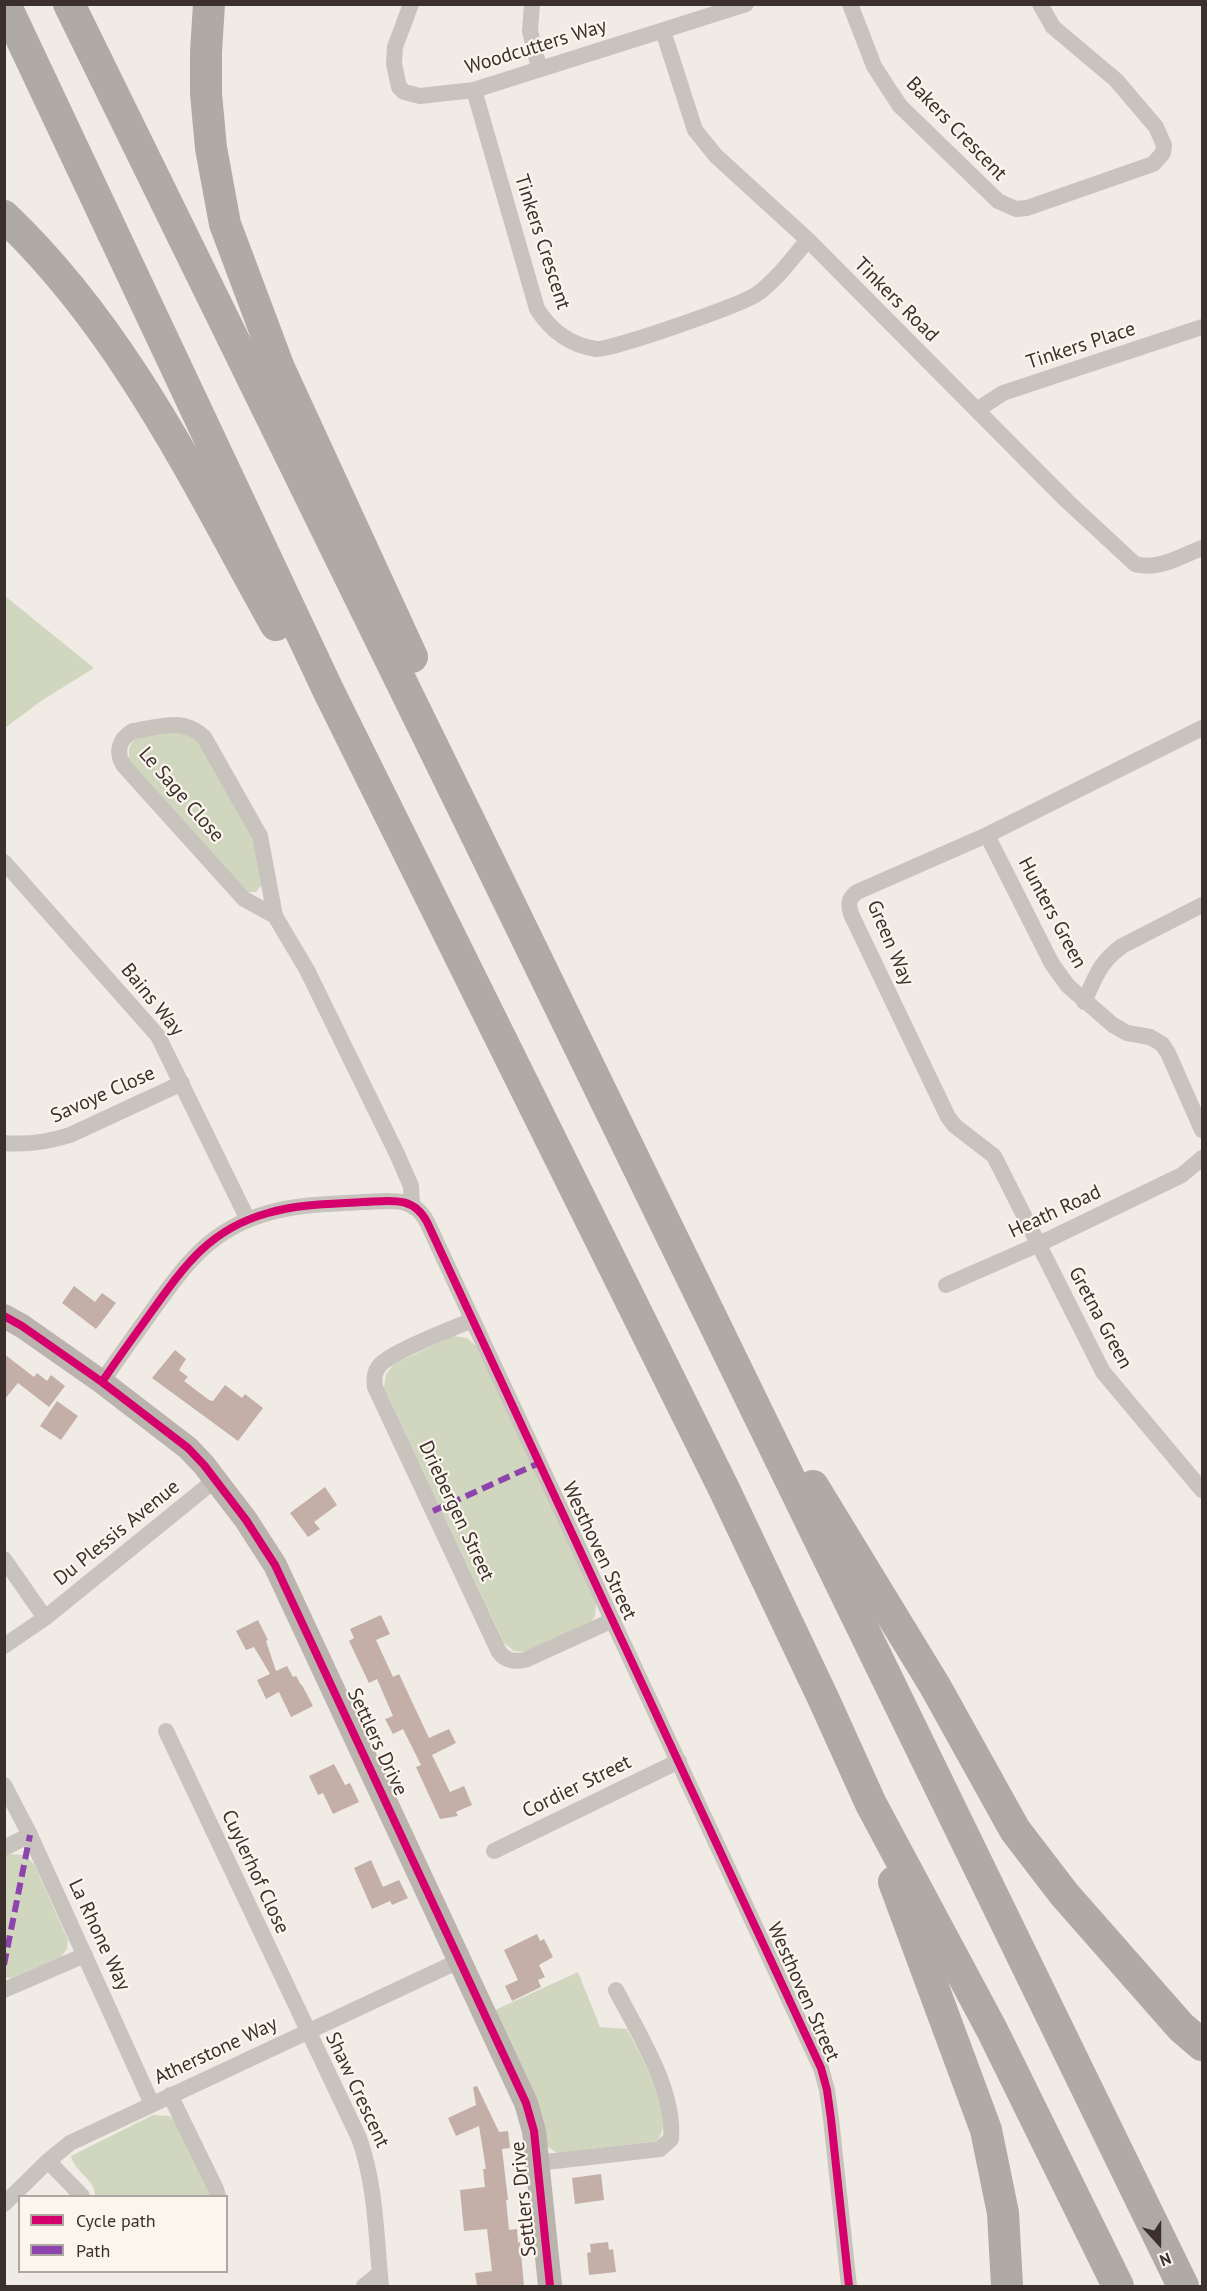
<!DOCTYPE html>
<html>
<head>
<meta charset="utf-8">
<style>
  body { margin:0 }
  #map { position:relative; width:1207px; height:2291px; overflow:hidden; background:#f0ebe5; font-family:"PT Sans",sans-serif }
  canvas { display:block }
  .frame { position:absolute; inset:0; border:6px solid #3b302b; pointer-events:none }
  .legend { position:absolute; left:18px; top:2195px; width:210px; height:78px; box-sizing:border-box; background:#fbf5ee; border:2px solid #aea6a0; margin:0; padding:8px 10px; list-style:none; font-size:18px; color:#3b302b }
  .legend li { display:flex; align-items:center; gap:12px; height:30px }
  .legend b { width:30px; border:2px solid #aea6a0 }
  .north { position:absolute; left:1129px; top:2213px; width:60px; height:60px; -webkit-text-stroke:4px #fbf5ee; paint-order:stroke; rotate:159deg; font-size:16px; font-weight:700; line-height:24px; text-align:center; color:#3b302b }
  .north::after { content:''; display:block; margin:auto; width:21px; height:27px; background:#3b302b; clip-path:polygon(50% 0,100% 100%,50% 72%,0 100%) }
</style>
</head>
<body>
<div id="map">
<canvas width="1207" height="2291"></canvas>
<div class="frame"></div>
<ul class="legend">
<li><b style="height:8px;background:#d6006c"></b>Cycle path</li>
<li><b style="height:8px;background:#8e44ad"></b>Path</li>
</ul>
<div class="north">N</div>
</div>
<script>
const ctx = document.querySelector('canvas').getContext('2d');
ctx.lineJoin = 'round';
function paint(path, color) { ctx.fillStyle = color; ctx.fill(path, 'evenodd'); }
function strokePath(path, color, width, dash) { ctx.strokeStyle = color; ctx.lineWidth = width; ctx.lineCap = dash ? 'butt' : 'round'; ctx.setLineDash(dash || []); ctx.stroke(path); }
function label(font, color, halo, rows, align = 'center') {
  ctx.font = font + ' "PT Sans",sans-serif'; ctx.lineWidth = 4.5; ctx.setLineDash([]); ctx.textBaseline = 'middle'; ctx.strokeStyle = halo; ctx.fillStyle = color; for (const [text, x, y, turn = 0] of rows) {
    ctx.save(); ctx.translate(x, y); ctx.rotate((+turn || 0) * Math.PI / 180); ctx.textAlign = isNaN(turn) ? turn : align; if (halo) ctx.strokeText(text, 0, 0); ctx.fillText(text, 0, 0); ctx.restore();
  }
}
paint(new Path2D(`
  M5,596L94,668L41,701L5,728Z
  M176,731L195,737L252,833L262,885L256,892H248L129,760V748L135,738Z
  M453,1336L467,1338L476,1346L596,1602L595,1616L591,1622L526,1652L514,1651L504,1643L384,1387L386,1374L394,1364Z
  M9,1854L24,1855L34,1864L68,1940L67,1949L61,1957L11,1978L5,1977V1857Z
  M578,1972L600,2027L627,2029C639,2052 678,2119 657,2141L557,2153L545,2145L493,2011Z
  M153,2115L169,2116L174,2120L212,2196H95C95,2178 75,2173 71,2156Z`), '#d1d6bf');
paint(new Path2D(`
  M74,1286L95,1302L102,1293L116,1303L96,1329L62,1303Z
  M175,1350L186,1359L179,1370L188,1377L184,1381L209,1400L213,1401L225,1385L242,1398L245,1394L263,1408L238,1441L152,1378Z
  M4,1354L34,1377L37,1373L47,1381L51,1375L65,1386L49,1407L18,1383L4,1400Z
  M57,1401L78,1416L61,1440L40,1426Z
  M325,1487L337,1505L314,1522L320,1529L308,1537L290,1513Z
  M381,1615L390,1634L376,1640L393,1677L399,1674L429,1738L449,1729L456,1743L432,1755L450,1792L464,1786L472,1805L456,1812L458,1816L440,1819L416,1767L421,1765L403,1729L393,1734L385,1719L393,1716L377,1679L369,1683L349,1641L354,1638L350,1629Z
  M258,1620L268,1640L266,1641L276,1671L287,1666L293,1677L296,1676L301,1685H302L313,1706L291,1717L279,1692L266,1699L257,1680L270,1674L254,1647L246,1650L236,1631Z
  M334,1764L345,1785L350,1783L359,1802L333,1814L323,1793L318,1795L309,1776Z
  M371,1860L383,1887L399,1880L408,1898L392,1905L390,1901L372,1909L354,1868Z
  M537,1934L540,1941L544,1939L553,1957L539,1965L545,1977L538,1980L541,1987L512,2001L505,1986L518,1980L504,1950Z
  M477,2086L499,2132L508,2131L510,2148L502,2149L508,2200H506L509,2230L517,2229L518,2243L520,2242L524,2286H477L475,2273L492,2271L487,2229L464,2231L460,2190L485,2187L483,2169H486L479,2126L456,2136L448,2118L476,2105L473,2087Z
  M601,2174L604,2200L575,2204L572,2178Z
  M608,2242L609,2250L613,2249L616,2272L589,2275L587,2253L591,2252L590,2244Z`), '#c3afa7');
strokePath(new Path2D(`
  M411,4L395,47L394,64L399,87L404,92L420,96L474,90L746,4
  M532,4L530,31L539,68
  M850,4L874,66L890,91L900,106L998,201L1016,209L1027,208L1153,164L1163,153L1164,145L1156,127L1116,80L1053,27L1040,4
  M663,31L695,130L716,156L808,240L1067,501L1135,564C1158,571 1181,556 1202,548
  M474,90L537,309C551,331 570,345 596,349C612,350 741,305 757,294C777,280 792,258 808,240
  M977,410L1003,393L1202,327
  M1202,728L987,835L857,892C848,899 848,904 851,914L948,1117L955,1126L994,1156L1103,1372L1202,1490
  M987,835L1052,964L1068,986L1113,1025L1127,1033L1150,1037L1162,1044L1168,1053L1202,1130
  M4,862L158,1036L248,1220
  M275,916L244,899L124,766C115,752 119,739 133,731C160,727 182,717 204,737L260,836L275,916L307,970L397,1154L411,1186L412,1204
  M1084,1002C1096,976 1099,963 1122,946L1202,905
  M4,1143C27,1145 48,1142 70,1135L182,1083
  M946,1285L1037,1245L1182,1175L1202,1158
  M472,1320C452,1329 393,1351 380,1365C374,1372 374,1379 375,1387L499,1652C506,1661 514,1662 525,1660L613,1620
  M102,1382C118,1358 135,1335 152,1311C185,1265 210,1229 268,1213C298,1204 331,1204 363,1202C389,1201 413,1195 427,1222L821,2068L827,2090L831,2119L849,2286
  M4,1559L45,1618
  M4,1646L45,1618L215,1480
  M166,1731L359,2138C376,2185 376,2237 381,2286
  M4,1785L30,1835L152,2104
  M4,1848L30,1835
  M494,1851L679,1761
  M4,1990L85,1955
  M170,2095L216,2189L218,2196
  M48,2161L82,2196
  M537,2163L660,2149L671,2139C675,2089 638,2033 616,1990
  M4,2204L48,2161L70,2143L461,1960
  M364,2286L380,2273`), '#c9c3be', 16);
strokePath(new Path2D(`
  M4,1316L22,1326L102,1382L188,1448L204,1465L246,1520L275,1565L526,2103L534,2131L550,2286`), '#bab3ae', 24);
strokePath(new Path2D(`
  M5,4L329,692L724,1489L824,1700L871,1804L992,2030L1118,2286
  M69,4L467,816L1183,2286
  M209,4L206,52V94L211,148L225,224L279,368L412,657
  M4,216C125,331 196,482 276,625
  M813,1486L935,1686L1015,1830L1064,1894L1181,2027L1202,2045
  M894,1882L986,2130L1003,2213L1007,2286`), '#afaaa4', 32);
strokePath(new Path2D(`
  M433,1511L539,1463
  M4,1965L30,1835`), '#8e44ad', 6, [12, 6]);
strokePath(new Path2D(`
  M4,1316L22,1326L102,1382L188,1448L204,1465L246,1520L275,1565L526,2103L534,2131L550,2286
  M102,1382C118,1358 135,1335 152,1311C185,1265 210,1229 268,1213C298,1204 331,1204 363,1202C389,1201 413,1195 427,1222L821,2068L827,2090L831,2119L849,2286`), '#d6006c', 8);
label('20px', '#3b302b', '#fbf5ee', [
  ["Woodcutters Way",536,47,-17],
  ["Bakers Crescent",956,129,46],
  ["Tinkers Crescent",542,242,72],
  ["Tinkers Road",896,300,45],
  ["Tinkers Place",1081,346,-18],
  ["Le Sage Close",181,795,49],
  ["Hunters Green",1052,913,62],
  ["Green Way",890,943,67],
  ["Bains Way",152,1000,51],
  ["Savoye Close",103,1095,-24],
  ["Heath Road",1055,1212,-25],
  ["Gretna Green",1100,1318,62],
  ["Driebergen Street",456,1511,65],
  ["Du Plessis Avenue",117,1533,-39],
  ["Westhoven Street",599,1551,65],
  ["Settlers Drive",377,1742,65],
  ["Cordier Street",577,1787,-26],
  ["Cuylerhof Close",255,1872,65],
  ["La Rhone Way",99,1935,65],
  ["Westhoven Street",803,1992,66],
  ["Atherstone Way",216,2051,-25],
  ["Shaw Crescent",357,2090,65],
  ["Settlers Drive",524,2199,-96]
]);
</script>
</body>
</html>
